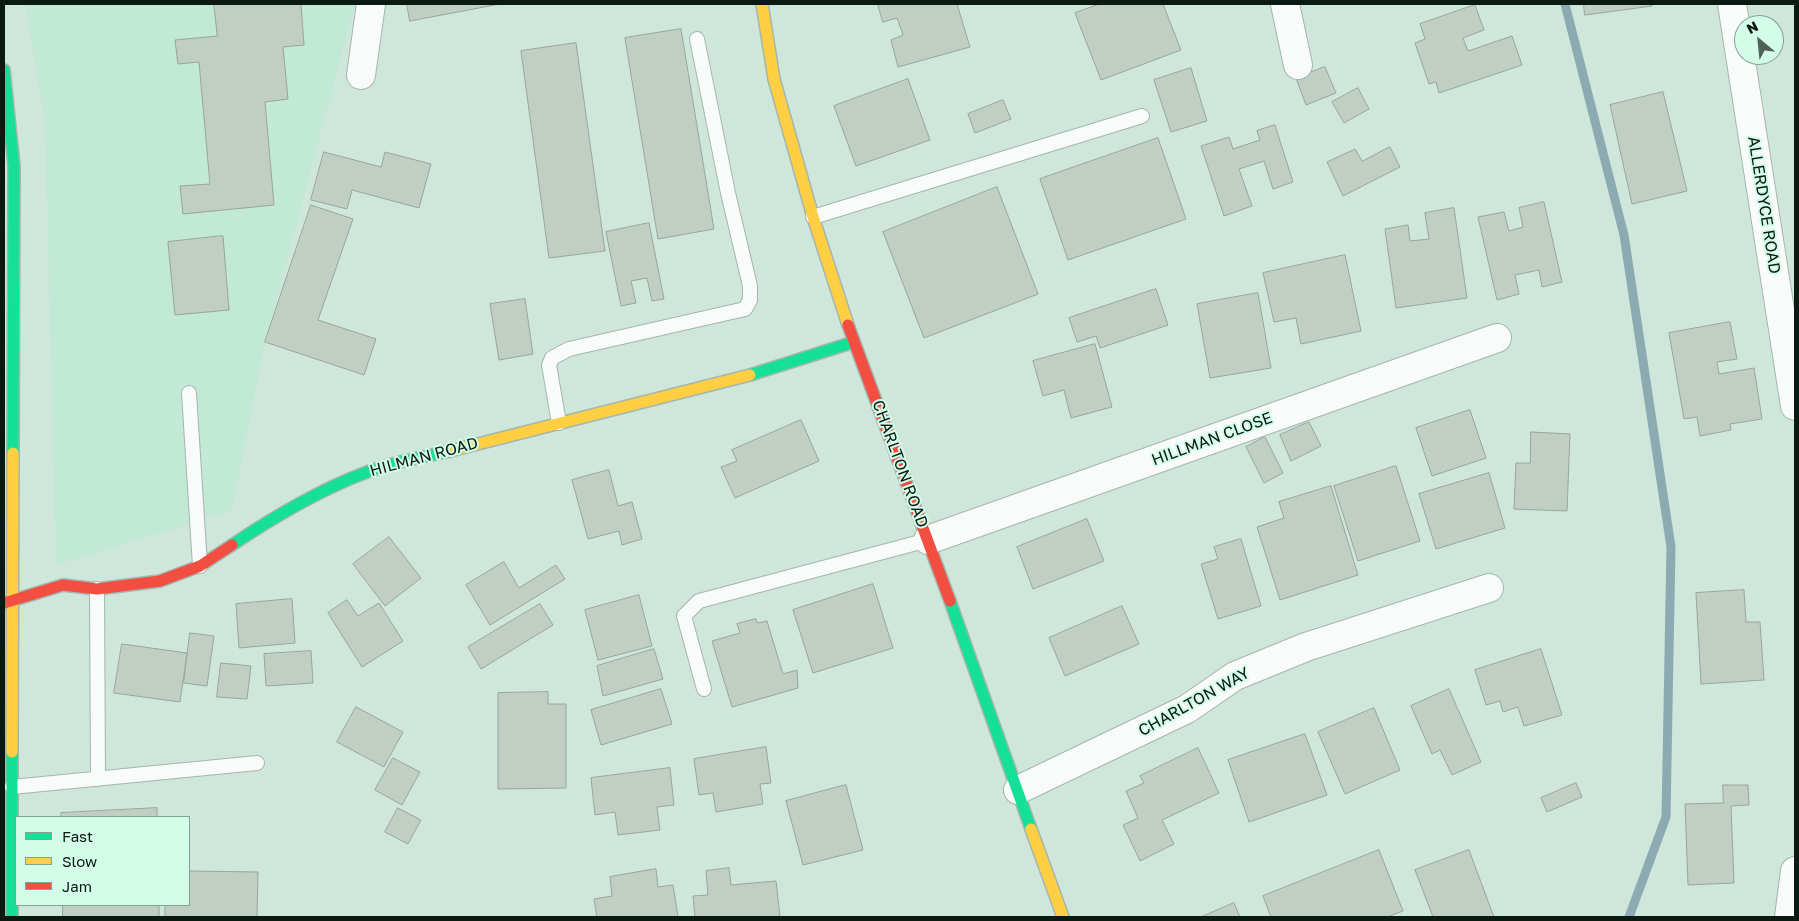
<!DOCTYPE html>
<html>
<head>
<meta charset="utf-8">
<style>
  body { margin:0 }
  #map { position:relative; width:1799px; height:921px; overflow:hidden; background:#cfe6db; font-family:"Golos Text",sans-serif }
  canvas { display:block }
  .frame { position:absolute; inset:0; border:5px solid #0a1a13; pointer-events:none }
  .legend { position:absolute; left:15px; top:816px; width:175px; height:90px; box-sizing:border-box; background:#d3fce9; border:1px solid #83a293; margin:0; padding:6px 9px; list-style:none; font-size:15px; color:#0a1a13 }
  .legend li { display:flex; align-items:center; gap:10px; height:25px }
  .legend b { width:25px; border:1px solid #83a293 }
  .north { position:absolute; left:1734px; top:15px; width:50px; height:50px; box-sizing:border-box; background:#d3fce9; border:1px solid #83a293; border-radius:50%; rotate:332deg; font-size:14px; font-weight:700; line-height:20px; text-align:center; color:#0a1a13 }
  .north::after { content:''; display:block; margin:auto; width:18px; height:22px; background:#4f6159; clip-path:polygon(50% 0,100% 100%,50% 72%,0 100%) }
</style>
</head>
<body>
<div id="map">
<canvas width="1799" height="921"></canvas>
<div class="frame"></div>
<ul class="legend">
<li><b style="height:6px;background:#16e098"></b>Fast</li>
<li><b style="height:6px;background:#ffcf43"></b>Slow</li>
<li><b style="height:6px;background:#f24e42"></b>Jam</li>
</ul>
<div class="north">N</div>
</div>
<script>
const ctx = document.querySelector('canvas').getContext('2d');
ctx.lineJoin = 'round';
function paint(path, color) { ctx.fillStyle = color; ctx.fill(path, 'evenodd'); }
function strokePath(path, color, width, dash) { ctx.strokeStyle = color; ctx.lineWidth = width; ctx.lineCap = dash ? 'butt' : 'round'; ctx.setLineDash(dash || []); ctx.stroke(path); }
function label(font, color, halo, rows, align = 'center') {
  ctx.font = font + ' "Golos Text",sans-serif'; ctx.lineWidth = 4; ctx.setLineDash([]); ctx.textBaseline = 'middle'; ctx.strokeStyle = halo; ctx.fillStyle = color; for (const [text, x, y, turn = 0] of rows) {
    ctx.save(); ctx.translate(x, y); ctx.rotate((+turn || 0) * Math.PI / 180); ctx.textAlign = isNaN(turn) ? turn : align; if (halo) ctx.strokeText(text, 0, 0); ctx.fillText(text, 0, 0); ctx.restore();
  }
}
paint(new Path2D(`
  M25,4H355L265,342L232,511L56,565L45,124Z`), '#c2e8d6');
strokePath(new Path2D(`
  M1565,4L1624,235L1671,547L1666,817L1629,917`), '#8caab2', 9);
const building = new Path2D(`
  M214,4H301L304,45L283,47L288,99L265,102L274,205L183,214L180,186L210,184L199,62L178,64L175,40L217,36Z
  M407,4H500L410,21Z
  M878,4H957L970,47L898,67L891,40L903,35L897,18L883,22Z
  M1100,4H1163L1181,50L1101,80L1075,13Z
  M1584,4H1652V6L1585,15Z
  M1475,5L1484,30L1463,38L1468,51L1512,36L1522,65L1439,93L1436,82L1429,84L1415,43L1425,39L1420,24Z
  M681,29L714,229L658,239L625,38Z
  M576,43L605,251L549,258L521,51Z
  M1325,67L1336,93L1306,105L1296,78Z
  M1191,68L1207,121L1171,132L1154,80Z
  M908,79L930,140L856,166L834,106Z
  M1358,88L1369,109L1344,123L1332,102Z
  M1663,92L1687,191L1632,204L1610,105Z
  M1003,100L1011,119L975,133L968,114Z
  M1275,125L1293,182L1273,189L1264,161L1239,169L1252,206L1224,216L1201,146L1229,137L1233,149L1260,140L1257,131Z
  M1158,138L1186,219L1068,260L1040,179Z
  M1390,147L1400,167L1343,196L1327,162L1355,149L1362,161Z
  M324,152L381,167L385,152L431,164L419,208L352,190L347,209L311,200Z
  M997,187L1038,294L924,338L883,232Z
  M1544,202L1562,282L1542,287L1539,270L1515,275L1519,294L1497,300L1478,217L1504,212L1509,231L1523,227L1519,208Z
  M311,205L353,219L318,320L376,339L364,375L265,342Z
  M1454,208L1467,298L1396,308L1385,229L1408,225L1410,241L1429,239L1425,213Z
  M649,223L664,299L652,301L647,278L631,281L636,303L621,306L606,232Z
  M223,236L229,310L175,315L168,242Z
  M1345,255L1361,331L1301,344L1296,318L1274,322L1263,273Z
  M1156,289L1168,325L1100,348L1096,336L1077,342L1069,318Z
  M1258,293L1271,368L1210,378L1197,304Z
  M525,299L533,354L499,360L490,304Z
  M1730,322L1737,359L1717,362L1719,374L1754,368L1762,419L1730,424L1731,430L1700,436L1697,417L1684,419L1669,333Z
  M1095,344L1112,407L1071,418L1064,390L1043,396L1033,361Z
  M1470,410L1486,458L1432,476L1416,428Z
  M801,420L819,461L735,498L721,467L737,461L732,450Z
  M1309,422L1321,446L1291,461L1280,435Z
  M1531,432L1570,434L1567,511L1514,509L1516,463H1530Z
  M1265,437L1283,473L1264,483L1246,447Z
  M1396,466L1420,541L1358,561L1334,486Z
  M609,470L618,506L632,502L642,539L622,545L619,531L588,539L572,480Z
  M1489,473L1505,528L1436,549L1419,494Z
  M1331,486L1358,575L1280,600L1257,527L1284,518L1279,502Z
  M1087,519L1104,561L1033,589L1017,547Z
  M389,537L421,578L385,606L353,564Z
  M1241,539L1261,606L1218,619L1201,564L1218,559L1214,547Z
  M504,562L519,588L556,565L565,579L490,625L466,585Z
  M873,584L893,648L813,673L793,610Z
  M1744,590L1746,622H1760L1764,680L1701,684L1696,593Z
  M639,595L652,646L598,660L585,610Z
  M292,599L295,643L239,648L236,604Z
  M347,600L358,616L379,603L403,641L362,667L328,613Z
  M540,604L553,625L481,669L468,647Z
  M1122,606L1139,644L1065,676L1049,638Z
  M756,619L757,623L767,621L783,674L797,670L798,688L732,707L712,641L740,633L737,624Z
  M190,633L214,636L207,686L184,683Z
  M122,644L187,653L180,702L114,693Z
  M654,649L663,679L603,696L597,666Z
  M1541,649L1562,715L1524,726L1518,707L1503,712L1500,701L1486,705L1475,670Z
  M311,651L313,683L266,686L264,654Z
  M221,663L251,666L247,699L217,697Z
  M661,689L672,724L601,745L591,710Z
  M1449,689L1481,762L1452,775L1440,750L1432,754L1411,706Z
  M548,692V704H566V788L498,789V693Z
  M356,707L403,732L384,767L337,742Z
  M1374,708L1400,770L1345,794L1318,732Z
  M1305,734L1327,795L1249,822L1228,760Z
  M766,747L771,783L760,784L763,804L716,812L713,793L699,795L694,759Z
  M1198,748L1219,793L1162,820L1174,844L1140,861L1123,825L1138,818L1126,791L1144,783L1140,776Z
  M393,758L420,772L402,805L375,790Z
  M670,768L674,805L657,807L660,830L618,835L615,812L595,815L591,778Z
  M1576,783L1582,797L1547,812L1541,798Z
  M846,785L863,850L803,865L786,801Z
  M1723,785H1748L1749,805L1731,806L1734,883L1688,885L1685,804L1723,803Z
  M157,808V817H61V813Z
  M398,808L421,820L408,844L385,832Z
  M1379,850L1403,911L1387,917H1271L1263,896Z
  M1469,850L1494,917H1433L1415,870Z
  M729,868L731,885L776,881L780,917H695L693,896L708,895L706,871Z
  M656,869L658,887L673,885L678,917H597L594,899L612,896L610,877Z
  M189,871L258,872L257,917H165V905H189Z
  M1234,903L1240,917H1201Z
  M63,905H159V917H63Z`);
paint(building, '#c0cec3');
strokePath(building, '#98a69b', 1);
const lane = new Path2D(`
  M813,217L1142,116
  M189,393L200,566
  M559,423L549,365L552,358L569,349L745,309L750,300V286L728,193L697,39
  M97,589L98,779
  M704,689L684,616L699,601L928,540
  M12,787L257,763`);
const street = new Path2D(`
  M1285,4L1298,65
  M1732,4L1795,406
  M361,75L371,4
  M928,540L1497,338
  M1018,790L1187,709L1235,676L1306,647L1489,588
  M1789,917L1795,871`);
const fast = new Path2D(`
  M4,70L14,166L13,453
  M750,375L854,342
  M232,545C275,516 319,490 367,472C393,462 423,457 450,451
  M950,601L1031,829
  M12,752V917`);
const slow = new Path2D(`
  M762,4L774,79L813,217L848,325
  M450,451L750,375
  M12,752L13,453
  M1031,829L1063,917`);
const jam = new Path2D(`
  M848,325L950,601
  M4,603L63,585L97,589L160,581L200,566L232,545`);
strokePath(lane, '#a4b6ad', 16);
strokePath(street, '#a4b6ad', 30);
strokePath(fast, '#a4b6ad', 14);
strokePath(slow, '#a4b6ad', 14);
strokePath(jam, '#a4b6ad', 14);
strokePath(lane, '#f8fbfa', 14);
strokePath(street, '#f8fbfa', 28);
strokePath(fast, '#16e098', 11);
strokePath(slow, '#ffcf43', 11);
strokePath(jam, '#f24e42', 11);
label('16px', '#0a1a13', '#d3fce9', [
  ["ALLERDYCE ROAD",1764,205,81],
  ["HILLMAN CLOSE",1212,439,-20],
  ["HILMAN ROAD",424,457,-15],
  ["CHARLTON ROAD",900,464,70],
  ["CHARLTON WAY",1194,702,-29]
]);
</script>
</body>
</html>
